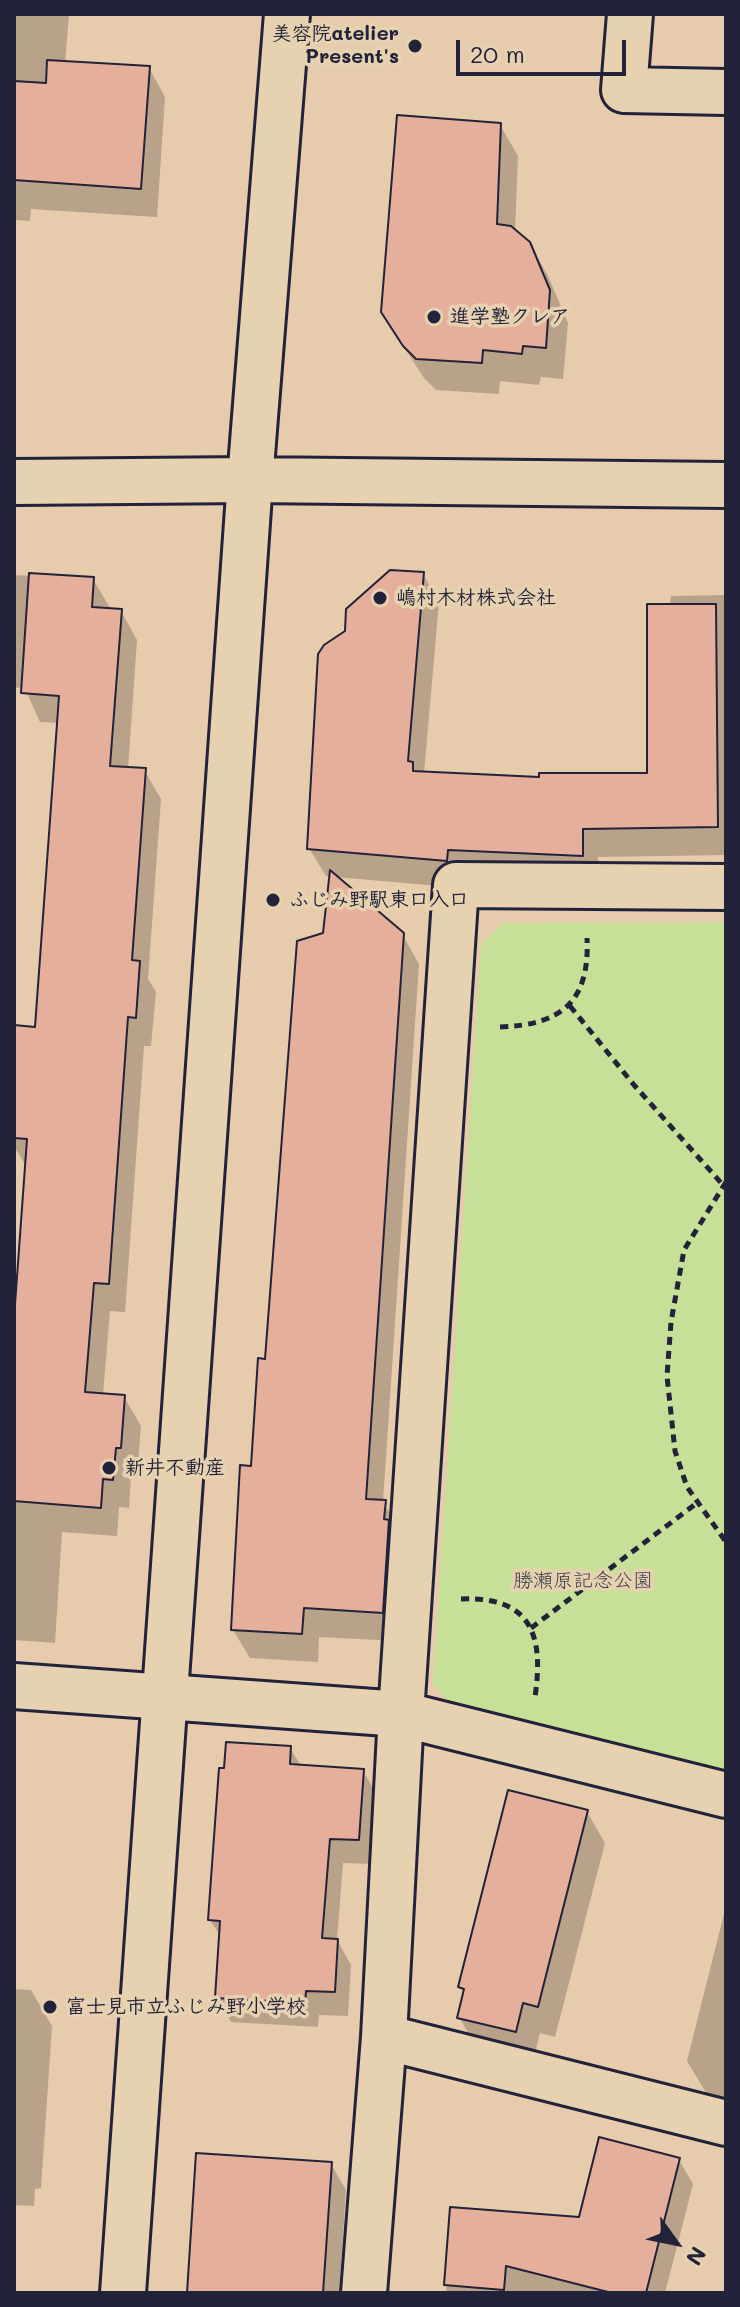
<!DOCTYPE html>
<html>
<head>
<meta charset="utf-8">
<style>
  body { margin:0 }
  #map { position:relative; width:740px; height:2307px; overflow:hidden; background:#e6cbac; font-family:Mali,sans-serif }
  canvas { display:block }
  .frame { position:absolute; inset:0; border:16px solid #22223b; pointer-events:none }
  .north { position:absolute; left:636px; top:2203px; width:80px; height:80px; -webkit-text-stroke:6px #e6d2b0; paint-order:stroke; rotate:123deg; font-size:22px; font-weight:700; line-height:32px; text-align:center; color:#22223b }
  .north::after { content:''; display:block; margin:auto; width:28px; height:36px; background:#22223b; clip-path:polygon(50% 0,100% 100%,50% 72%,0 100%) }
  .scale { position:absolute; left:456px; top:40px; width:170px; height:36px; box-sizing:border-box; border:4px solid #22223b; border-top:0; padding-left:10px; font-size:24px; line-height:28px; white-space:nowrap; color:#22223b; -webkit-text-stroke:6px #e6d2b0; paint-order:stroke }
</style>
</head>
<body>
<div id="map">
<canvas width="740" height="2307"></canvas>
<div class="frame"></div>
<div class="north">N</div>
<div class="scale">20 m</div>
</div>
<script>
const ctx = document.querySelector('canvas').getContext('2d');
ctx.lineJoin = 'round';
function paint(path, color) { ctx.fillStyle = color; ctx.fill(path, 'evenodd'); }
function strokePath(path, color, width, dash) { ctx.strokeStyle = color; ctx.lineWidth = width; ctx.lineCap = dash ? 'butt' : 'round'; ctx.setLineDash(dash || []); ctx.stroke(path); }
function label(font, color, halo, rows, align = 'center') {
  ctx.font = font + ' Mali,"Klee One",sans-serif'; ctx.lineWidth = 7; ctx.setLineDash([]); ctx.textBaseline = 'middle'; ctx.strokeStyle = halo; ctx.fillStyle = color; for (const [text, x, y, turn = 0] of rows) {
    ctx.save(); ctx.translate(x, y); ctx.rotate((+turn || 0) * Math.PI / 180); ctx.textAlign = isNaN(turn) ? turn : align; if (halo) ctx.strokeText(text, 0, 0); ctx.fillText(text, 0, 0); ctx.restore();
  }
}
paint(new Path2D(`
  M726,922V1770L448,1701L433,1684L481,945L503,923Z`), '#c6e097');
paint(new Path2D(`
  M14,14H69L65,63L149,68L165,97L157,217L31,209L30,221L14,220Z
  M500,125L518,156L515,232L529,243L548,276L568,323L563,379L541,377L539,385L500,381L499,394L436,390L424,378L402,344Z
  M423,574L439,602L424,773L541,779L649,775L671,596L726,595V855L598,857V884L462,888L336,877L402,934L419,964L383,1502L401,1531L398,1641L319,1637L318,1662L250,1658L233,1630L331,877L326,876L309,848Z
  M14,575L93,579L110,608L121,611L137,640L128,769L144,770L161,799L148,979L156,992L151,1046H144L125,1312L110,1311L103,1395L124,1397L141,1426L137,1477L131,1476L129,1508L119,1507L117,1536L62,1532L55,1643L14,1640V1324L27,1168L14,1146V1066L37,1029L59,723L40,722L24,687L14,688Z
  M290,1748L301,1766L363,1771L377,1795L372,1864L343,1863L337,1940L351,1965L348,2016L319,2015L318,2027L231,2022L217,1997L221,1937L210,1920Z
  M587,1812L605,1843L555,2037L540,2033L533,2061L477,2048L459,2017L465,1995L460,1987Z
  M726,1906V2101L708,2096L687,2061Z
  M14,1989L31,1990L52,2026L41,2188L35,2189L34,2206L14,2205Z
  M679,2160L693,2184L665,2293H446L452,2210L580,2219Z
  M331,2164L346,2190L339,2293H189Z`), '#0003');
const building = new Path2D(`
  M47,60L150,66L141,189L14,180V81L46,83Z
  M397,115L501,123L497,224L511,226L530,242L550,290L546,348L523,346L522,354L483,350L482,363L416,359L403,346L381,312Z
  M390,570L424,572L408,761L413,762V771L539,777V773H647V604H716L718,827L583,829V856L448,850L447,861L307,849L318,654L324,645L345,631L346,609Z
  M29,573L94,577L92,607L122,609L110,766L146,768L132,960L140,961L136,1018L128,1017L109,1284L94,1283L85,1392L125,1395L121,1448H116L113,1480L103,1479L101,1508L14,1501V1318L27,1139L14,1138V1025L35,1027L59,696L21,693Z
  M330,870L404,933L366,1499L386,1500L384,1519L389,1520L383,1613L304,1608L302,1634L231,1630L240,1465L251,1466L258,1358L265,1359L297,941L323,933Z
  M226,1742L291,1746L290,1764L364,1769L359,1840L330,1839L322,1938L338,1939L335,1992L306,1991L305,2003L215,1998L220,1921L208,1920L219,1768H224Z
  M508,1790L588,1810L538,2007L523,2003L516,2032L457,2018L464,1989L458,1987Z
  M599,2137L680,2158L646,2293H612L506,2266L504,2290L444,2285L450,2207L579,2217Z
  M196,2153L332,2162L323,2293H187Z`);
paint(building, '#e6af9c');
strokePath(building, '#22223b', 2);
const minor = new Path2D(`
  M630,14L624,90L726,92
  M14,1686L401,1714L726,1795
  M384,2037L726,2123
  M364,2293L384,2037L401,1714L456,885L726,887`);
const tertiary = new Path2D(`
  M14,482L250,480L726,485
  M123,2293L250,480L287,14`);
strokePath(minor, '#22223b', 50);
strokePath(tertiary, '#22223b', 50);
strokePath(new Path2D(`
  M570,1006L634,1085L723,1185
  M500,1027C561,1025 590,1002 587,938
  M726,1182L684,1250L671,1322L667,1376L675,1451L687,1487L726,1542
  M461,1599C532,1596 544,1636 535,1697
  M531,1628L697,1503`), '#22223b', 5, [8, 6]);
strokePath(minor, '#e6d2b0', 44);
strokePath(tertiary, '#e6d2b0', 44);
for (const [x, y, r, color] of [
  [415,46,8,"#22223b"],
  [434,317,8,"#22223b"],
  [380,598,8,"#22223b"],
  [273,900,8,"#22223b"],
  [109,1468,8,"#22223b"],
  [50,2007,8,"#22223b"]
]) { const dot = new Path2D(); dot.arc(x, y, r, 0, 2 * Math.PI); ctx.fillStyle = color; ctx.fill(dot); strokePath(dot, '#e6d2b0', 3); }
label('bold 20px', '#22223b', '#e6d2b0', [
  ["美容院atelier",399,34,"right"],
  ["Present's",399,57,"right"],
  ["進学塾クレア",450,317],
  ["嶋村木材株式会社",396,598],
  ["ふじみ野駅東口入口",289,900],
  ["新井不動産",125,1468],
  ["富士見市立ふじみ野小学校",66,2007]
], 'left');
label('20px', '#3b3e49', '#e6d2b0', [
  ["勝瀬原記念公園",583,1581]
]);
</script>
</body>
</html>
